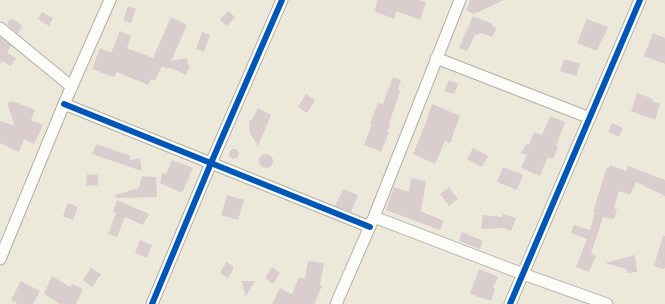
<!DOCTYPE html>
<html>
<head>
<meta charset="utf-8">
<style>
  body { margin:0 }
  canvas { display:block; background:#ece8da }
</style>
</head>
<body>
<canvas width="665" height="304"></canvas>
<script>
const ctx = document.querySelector('canvas').getContext('2d');
ctx.lineJoin = 'round';
function paint(path, color) { ctx.fillStyle = color; ctx.fill(path, 'evenodd'); }
function strokePath(path, color, width, dash) { ctx.strokeStyle = color; ctx.lineWidth = width; ctx.lineCap = dash ? 'butt' : 'round'; ctx.setLineDash(dash || []); ctx.stroke(path); }
paint(new Path2D(`
  M378,0H420L426,2L420,20L396,11L394,19L374,11Z
  M470,0H504L474,14L466,10Z
  M128,6L136,9L131,23L123,20Z
  M228,11L235,17L227,26L220,20Z
  M42,12L53,18L49,26L38,19Z
  M473,16L493,24L492,26L497,28L492,37L482,33L475,35L467,51L459,48Z
  M171,17L187,25L171,61L187,58L188,65L190,66L186,75L169,67L168,69L162,66L155,81L151,79L148,85L117,72L114,77L92,69L100,48L111,53L120,31L131,36L127,48L153,58Z
  M10,19L18,22L22,26L18,34L7,24Z
  M587,19L608,27L597,51L577,43Z
  M202,32L210,35L204,52L196,49Z
  M653,33L665,38V64L644,56Z
  M0,37L11,46L7,53L16,58L11,66L2,61L0,64Z
  M564,59L580,64L576,76L560,71Z
  M393,77L401,80L398,90L400,91L389,124L390,125L387,132H389L381,152L364,145L372,124L370,123L378,103L383,104Z
  M449,80L458,84L454,94L444,91Z
  M637,93L653,99L652,101L660,104L655,120L631,111Z
  M306,94L315,100L307,113L298,107Z
  M13,101L35,110L31,120L43,125L34,144L24,139L19,152L0,143V121L15,126L7,103Z
  M432,104L460,116L450,143L445,141L435,164L413,154L429,115H428Z
  M258,108L271,115L258,146L250,133L249,120H252Z
  M550,116L565,122L556,146H558L553,159L548,157L540,176L521,168L527,155L521,153L526,144L529,145L534,132L542,135Z
  M612,123L623,128L619,137L608,132Z
  M96,144L131,156L129,160L140,158L142,171L92,154Z
  M473,148L488,156L482,167L467,159Z
  M229 154a5 5 0 1 1 10 0a5 5 0 1 1-10 0Z
  M259 161a7 7 0 1 1 14 0a7 7 0 1 1-14 0Z
  M172,160L193,168L182,193L160,183L162,173L166,174Z
  M610,165L626,171L628,166L665,180V196L636,182L630,195L619,191L614,208L617,209L614,219L603,217L591,254L596,256L589,272L576,267L587,239L571,233L574,225L590,230L595,212H593L607,167L609,168Z
  M503,167L523,175L517,190L497,182Z
  M87,174L98,175V185L86,186Z
  M142,176L156,177L157,197L116,198L115,195L139,188Z
  M411,178L426,181L422,206L419,213L420,211L444,221L440,230L386,210L394,187L409,192Z
  M449,187L458,199L449,206L440,194Z
  M343,189L358,195L351,212L335,206Z
  M227,195L244,200L238,220L221,215Z
  M117,200L149,214L143,225L125,217L117,237L108,234L116,213L113,212Z
  M68,203L78,207L73,220L63,216Z
  M503,214L516,218L511,231L504,228L481,229L483,215L502,217Z
  M462,232L483,241L480,249L459,241Z
  M663,236H665V268L663,269L654,266Z
  M140,240L152,245L147,258L135,253Z
  M635,255L637,272L627,273L626,269L605,263Z
  M308,261L324,263L320,285L322,286L314,304H272L280,288L292,294L299,278H305Z
  M226,262L233,266V270L228,278L220,273Z
  M272,267L280,273L273,284L265,278Z
  M91,268L101,274L92,287L83,280Z
  M479,269L498,277L493,288L495,289L491,301L470,294Z
  M52,276L70,287L72,284L83,289L76,304H60L44,294Z
  M21,281L40,291L33,304H18L11,300Z
  M241,281H255L246,296Z`), '#d9cdcd');
const minor = new Path2D(`
  M0,28L72,87
  M436,58L590,118
  M64,104L370,227
  M374,217L523,274L607,304
  M0,259L64,104L110,0
  M152,304L211,163L282,0
  M336,304L374,217L460,0
  M510,304L640,0`);
strokePath(minor, '#b2afa7', 13);
strokePath(minor, '#fcfcf9', 11);
strokePath(new Path2D(`
  M64,104L370,227
  M152,304L211,163L282,0
  M510,304L640,0`), '#0057b8', 6);
</script>
</body>
</html>
